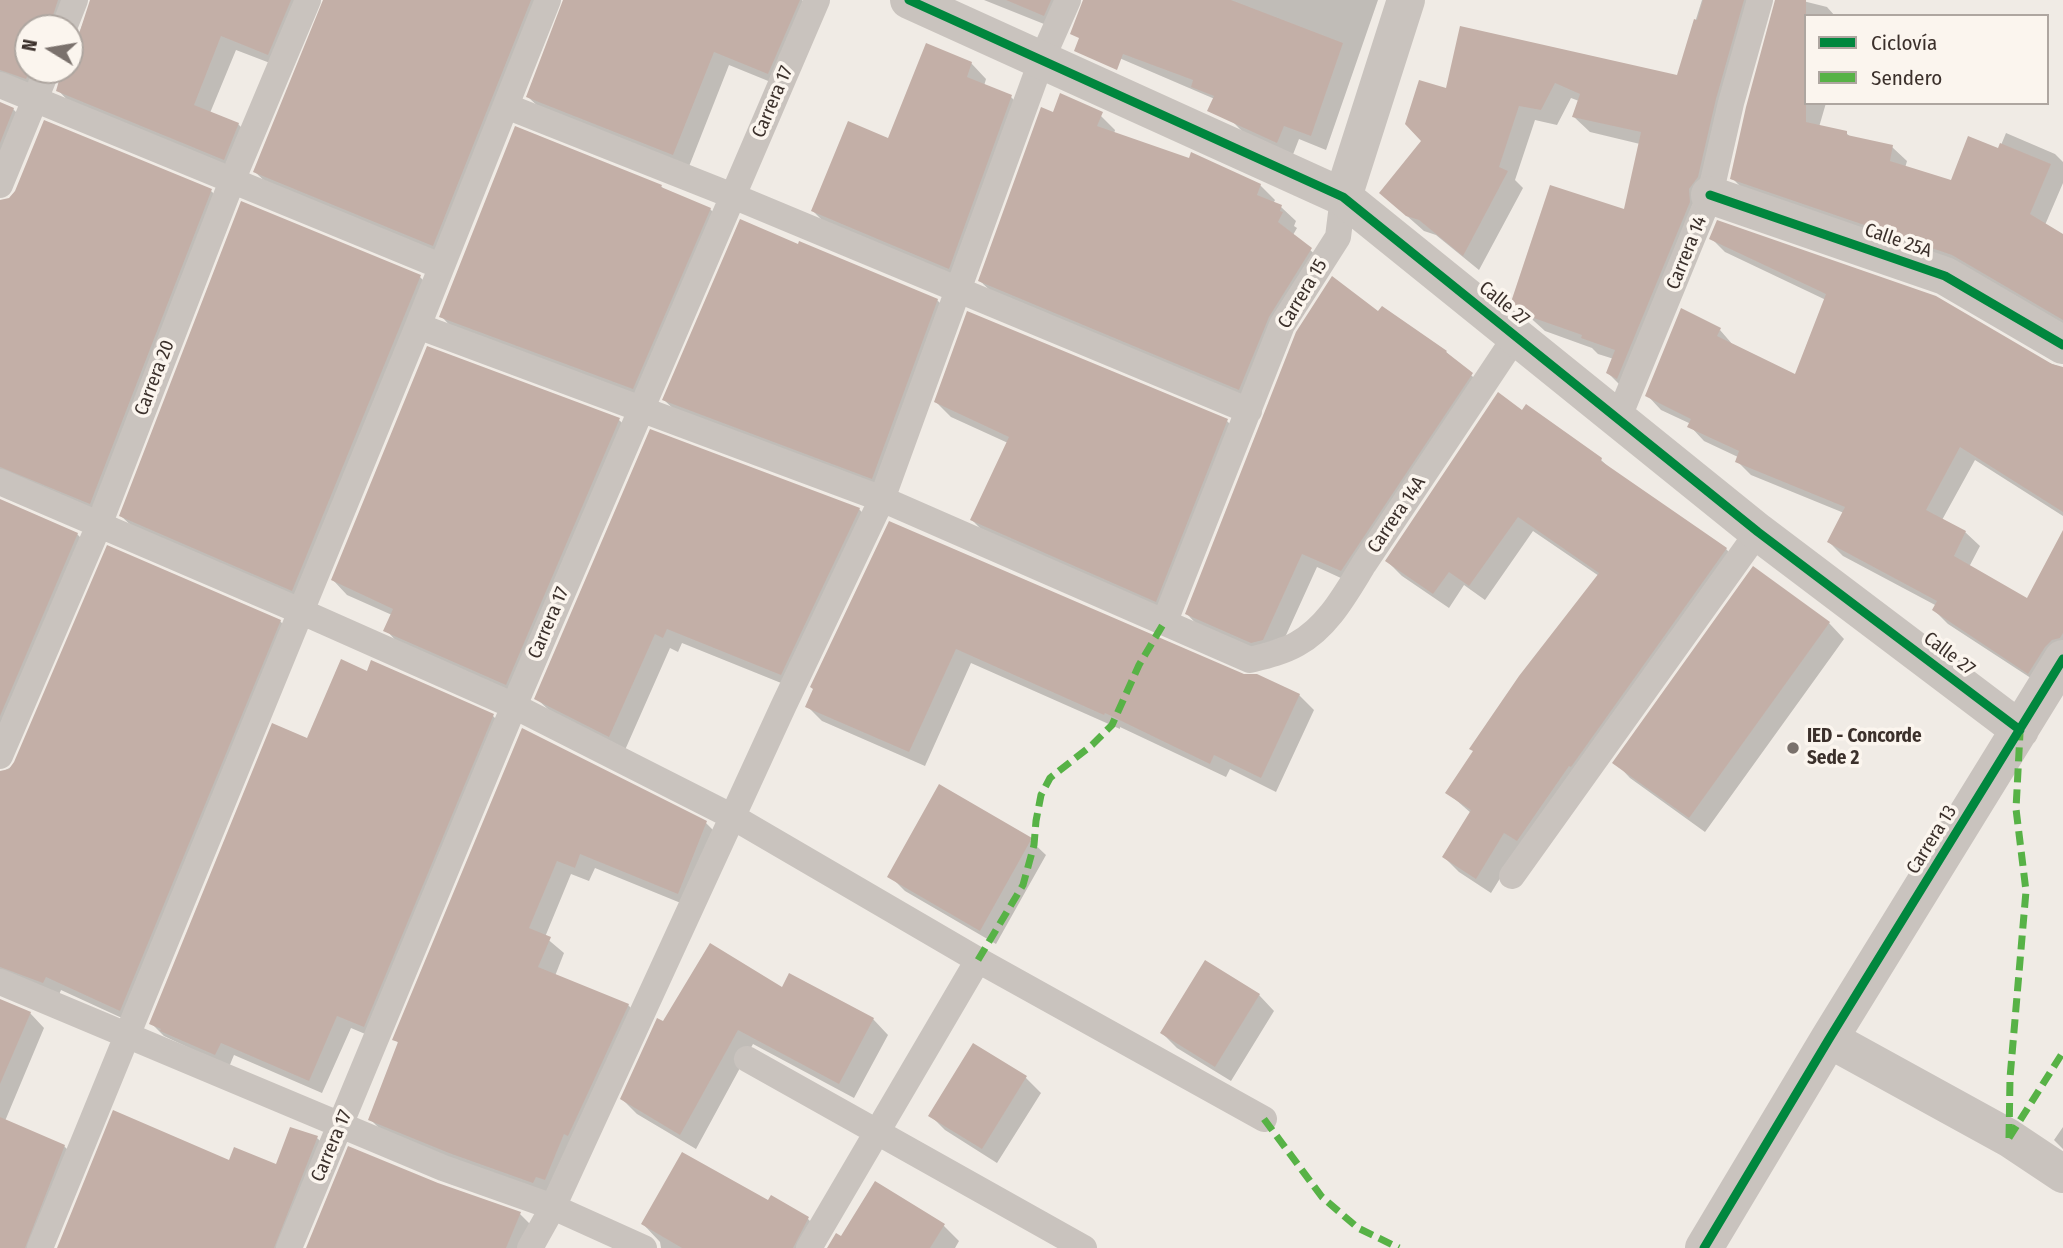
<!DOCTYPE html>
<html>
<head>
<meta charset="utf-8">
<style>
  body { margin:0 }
  #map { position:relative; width:2063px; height:1248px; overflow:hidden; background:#f0ebe5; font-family:"Fira Sans Condensed",sans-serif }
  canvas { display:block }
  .legend { position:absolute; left:1804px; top:14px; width:245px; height:91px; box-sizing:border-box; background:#fbf5ee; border:2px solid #aea6a0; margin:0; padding:9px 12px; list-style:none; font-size:21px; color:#3b302b }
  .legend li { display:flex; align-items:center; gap:14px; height:35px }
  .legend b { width:35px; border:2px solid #aea6a0 }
  .north { position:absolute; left:14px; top:14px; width:70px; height:70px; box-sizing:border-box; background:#fbf5ee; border:2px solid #aea6a0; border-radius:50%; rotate:281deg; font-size:19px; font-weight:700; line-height:28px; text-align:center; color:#3b302b }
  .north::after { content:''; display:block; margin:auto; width:24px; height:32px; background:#7a716c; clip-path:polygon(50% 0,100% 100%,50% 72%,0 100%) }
</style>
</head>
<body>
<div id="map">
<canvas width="2063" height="1248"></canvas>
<ul class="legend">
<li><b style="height:9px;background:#00873e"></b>Ciclovía</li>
<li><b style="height:9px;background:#57b246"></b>Sendero</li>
</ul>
<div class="north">N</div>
</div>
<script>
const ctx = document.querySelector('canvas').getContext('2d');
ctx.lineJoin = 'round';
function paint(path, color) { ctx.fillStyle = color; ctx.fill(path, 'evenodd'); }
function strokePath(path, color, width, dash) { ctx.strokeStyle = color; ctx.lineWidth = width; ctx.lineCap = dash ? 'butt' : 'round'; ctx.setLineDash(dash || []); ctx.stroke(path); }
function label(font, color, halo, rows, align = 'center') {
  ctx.font = font + ' "Fira Sans Condensed",sans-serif'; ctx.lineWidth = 7; ctx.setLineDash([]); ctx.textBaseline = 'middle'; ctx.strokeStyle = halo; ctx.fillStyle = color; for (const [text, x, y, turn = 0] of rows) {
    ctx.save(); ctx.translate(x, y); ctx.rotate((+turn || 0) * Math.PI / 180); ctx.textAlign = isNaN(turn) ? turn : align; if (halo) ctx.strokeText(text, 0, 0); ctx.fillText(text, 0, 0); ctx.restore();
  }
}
paint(new Path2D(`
  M0,0H85L67,28H28V70H56L41,92L0,94Z
  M92,0H317L283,68L236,50L210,113L238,124L253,139L239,173L72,105L58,90L64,70H70V44L76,41Z
  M325,0H558L448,259L270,186L255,172Z
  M565,0H802L815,13L783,87L729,65L688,169L543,111L528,97Z
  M984,0H1078L1059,30Z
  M1085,0H1378L1326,150L1299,139L1292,157L1247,136L1232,121L1238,109L1089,45Z
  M1702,0H1765L1731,115L1624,389L1608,373L1614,359L1598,354L1592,348L1545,331L1513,302L1625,212L1640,144L1590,132L1574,117L1579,101L1571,98L1557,125L1535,120L1515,180L1523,188L1479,270L1436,235L1424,231L1381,193L1423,141L1447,90L1461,28L1678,77Z
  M1776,0H1799L1827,7L1835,16H1806V103H1826L1819,127L1846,133L1852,138L1892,147L1907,161L1905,168L1952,182L1999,150L2006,133L2055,154L2063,162V183L2045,225L2063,236V324L1746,192L1732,178Z
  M971,63L986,79L984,86L1011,97L1026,112L964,283L828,226L813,211Z
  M0,103L13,109L28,124L0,193Z
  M1054,114L1101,116L1115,130L1114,134L1260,185L1275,200L1273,204L1281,207L1296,221L1294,226L1297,228L1293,235L1326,264L1254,403L995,295L980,281Z
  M661,186L666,192L710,209L725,224L648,403L456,332L441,316Z
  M211,191L226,205L105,517L0,491V202Z
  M242,203L420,277L434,291L307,604L136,530L121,516Z
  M1711,238L2063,368V516L1975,460L1942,520L1965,532L1980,546L1969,567L2028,601L2063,581V657L2043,686L1948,624L1934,610L1937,606L1843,556L1829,542L1844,513L1751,475L1737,461L1738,457L1704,441L1690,426L1691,424L1661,410L1647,395L1720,330L1733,345L1796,376L1826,300L1725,252Z
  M937,300L952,315L888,493L680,415L664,400Z
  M1379,313L1446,352L1486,389L1356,585L1317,567L1277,655L1267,657L1201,629L1187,614Z
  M428,348L619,420L634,434L521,699L400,645L386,630L392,615L347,595L333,580Z
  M936,402L1227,421L1242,436L1171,616L987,535L972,520L1008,443L951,417Z
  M1523,413L1601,460L1612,470L1726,549L1741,564L1520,846L1491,893L1459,872L1444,857L1471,813L1448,793L1599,576L1533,531L1485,600L1464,585L1449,608L1402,576L1387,561Z
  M651,431L859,509L874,525L796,689L682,643L678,652L670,648L625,750L552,713L536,698Z
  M0,501L77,534L92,549L0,764Z
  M890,523L1243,676L1299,695L1314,710L1276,792L1230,769L1226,777L1120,727V729L971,663L925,766L822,721L807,706Z
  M1753,569L1829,623L1844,639L1705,832L1630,778L1615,762Z
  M280,621L294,636L135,1024L61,990L58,997L0,991V773Z
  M368,673L493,716L506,729L377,1039L351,1028L322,1093L234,1055L229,1067L164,1036L151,1023Z
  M523,730L706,823L721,838L693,908L595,868L589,881L571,874L545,937L564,953L555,976L628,1005L643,1020L548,1197L385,1134L370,1119L399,1044L395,1039Z
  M1030,840L1046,855L996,944L905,891L890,876Z
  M1206,962L1259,995L1274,1011L1231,1081L1177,1048L1162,1033Z
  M782,989L873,1019L888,1035L854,1098L753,1044L696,1149L637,1114L622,1099L663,1024Z
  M0,1000L30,1013L44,1028L5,1121L64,1146L79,1161L43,1248H0Z
  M973,1045L1026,1078L1041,1093L997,1163L945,1130L930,1115Z
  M2063,1127V1149L2054,1140Z
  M291,1129L317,1138L332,1152L292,1248H59L230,1163L277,1166Z
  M437,1184L520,1214L535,1229L527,1248H308Z
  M876,1184L944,1226L959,1241L955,1248H829L842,1239Z
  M769,1203L808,1219L823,1234L815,1248H661L660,1242L643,1224Z`), '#0003');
paint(new Path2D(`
  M0,0H58L49,28H28V70H30L26,79L0,70Z
  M90,0H291L268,55L221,36L194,105L239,123L224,160L56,91L62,70H70V42L79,34Z
  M323,0H531L433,246L253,172Z
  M563,0H800L768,74L714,52L673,155L526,97Z
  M1006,0H1051L1044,16Z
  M1083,0H1231L1343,43L1311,136L1284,126L1277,143L1207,111L1214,96L1191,87L1193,80L1123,54L1117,70L1074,51L1079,38L1070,34Z
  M1703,0H1744L1716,99L1698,177L1689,189L1690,202L1617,379L1606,373L1615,350L1581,338L1582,335L1528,316L1511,302L1550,185L1624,209L1641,132L1572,117L1580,94L1555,83L1541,110L1519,106L1499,167L1508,171L1463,256L1419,220L1406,216L1379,193L1421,141L1405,124L1419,80L1446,88L1460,26L1677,75L1694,19L1697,20Z
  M1775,0H1806V122L1847,131V135L1893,145L1890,161L1951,180L1968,136L1998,148L2000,143L2051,164L2030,214L2063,234V320L1952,255L1730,179L1746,107Z
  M926,43L972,62L967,77L1012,95L949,269L811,211L848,121L888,138Z
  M1060,93L1103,112L1097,126L1189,158L1191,152L1261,184L1257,195L1282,205L1280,211L1283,212L1278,222L1312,248L1269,317L1239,390L978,281L1041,107L1053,112Z
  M0,102L14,108L0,143Z
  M44,120L212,189L90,504L0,467V200L9,198L15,191Z
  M515,126L662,185L661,187L711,208L633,389L439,317Z
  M241,201L421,275L292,591L119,516Z
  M740,219L798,244L799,241L938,299L872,479L662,400Z
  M1717,220L1936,296L2052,364L2063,367V512L1960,447L1926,510L1966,531L1954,556L2027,598L2063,530V633L2060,638L2052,640L2045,647L2028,674L1932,610L1937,601L1827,542L1845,507L1735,462L1739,451L1687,427L1691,419L1645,396L1681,308L1721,328L1717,336L1795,374L1826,294L1709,239Z
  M1332,276L1378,311L1382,306L1447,351L1446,352L1473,373L1341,571L1302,554L1263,640L1251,643L1185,614L1296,332Z
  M967,311L1228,419L1156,602L970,520L1009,437L934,402Z
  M427,346L620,418L506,685L383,631L393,609L331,580Z
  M1498,392L1522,410L1526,404L1602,458L1601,461L1727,548L1571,767L1569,766L1517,841L1504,833L1476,879L1442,857L1471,810L1445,793L1473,751L1469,749L1519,676L1599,573L1518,517L1469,586L1449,572L1433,594L1385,561Z
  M650,429L860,508L781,675L667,629L663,638L655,634L609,737L534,699Z
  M0,499L78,533L0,716Z
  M889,521L1244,674H1257L1300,694L1261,778L1214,755L1210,764L1105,713L1104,715L956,649L909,752L805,707L813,689L810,687Z
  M107,545L281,620L120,1011L46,977L43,983L0,967V771L9,769L14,762Z
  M1753,566L1830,622L1689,818L1612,763Z
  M341,659L367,671L371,660L494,714L364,1027L337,1016L309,1081L221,1043L215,1055L160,1031L161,1029L149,1024L272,723L307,738Z
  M522,728L707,821L678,894L580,854L575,868L557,861L529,928L551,937L538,967L629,1004L568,1136L564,1134L545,1180L536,1177L533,1183L449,1153L368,1120L398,1042L392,1040Z
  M939,784L1032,838L980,931L887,877Z
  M710,943L782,987L789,973L874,1018L839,1084L738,1030L680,1135L620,1099L657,1018L663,1021Z
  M1205,960L1260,994L1215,1067L1160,1033Z
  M0,999L31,1012L0,1084Z
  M973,1043L1027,1076L982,1149L928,1116Z
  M113,1110L229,1160L234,1147L276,1164L290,1127L318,1136L274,1248H57Z
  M0,1117L65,1145L25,1248H0Z
  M348,1146L438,1183L521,1212L506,1248H306Z
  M682,1152L768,1200L771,1195L809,1217L793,1248H682L641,1224Z
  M875,1181L945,1224L930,1248H827L836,1233L841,1236Z`), '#c3afa7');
strokePath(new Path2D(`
  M64,28L75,0
  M0,85L440,266
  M506,106L733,196L1249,411
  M0,185L47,70
  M418,326L882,499L1250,660C1266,656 1283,652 1297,644C1328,627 1346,593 1364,564L1516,336
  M1618,419L1710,195L1731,103L1760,0
  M0,482L300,611L514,706L733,817L978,960L1264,1119
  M1165,621L1282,325L1338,237L1343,197
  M0,756L99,525L232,181L308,0
  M1512,876L1758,532
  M0,982L443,1168L553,1207L644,1248
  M747,1059L1084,1248
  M40,1248L418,326L548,0
  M289,1248L514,706L817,0
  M530,1248L553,1207L783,707L882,499L1042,59L1068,0
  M809,1248L978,960`), '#c9c3be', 26);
strokePath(new Path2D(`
  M909,0L1343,197L1758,532L2020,730
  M1710,195L1945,276L2063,345
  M1343,197L1406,0
  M1829,1039L2009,1138L2063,1174
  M1704,1248L1829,1039L2063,659`), '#c9c3be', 38);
strokePath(new Path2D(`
  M978,960L1023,885L1034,845L1036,821L1041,795L1050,778L1092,745L1112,725L1139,665L1165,621
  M1264,1119L1322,1197L1358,1228L1399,1248
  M2009,1138L2010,1078L2026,891L2016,809L2020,733
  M2009,1138L2063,1052`), '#57b246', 7, [14, 7]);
strokePath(new Path2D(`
  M909,0L1343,197L1758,532L2020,730
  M1710,195L1945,276L2063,345
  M1704,1248L1829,1039L2063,659`), '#00873e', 9);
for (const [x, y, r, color] of [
  [1793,748,7,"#7a716c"]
]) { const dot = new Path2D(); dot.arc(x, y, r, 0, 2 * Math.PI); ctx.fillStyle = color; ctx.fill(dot); strokePath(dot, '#fbf5ee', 2.5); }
label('19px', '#3b302b', '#fbf5ee', [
  ["Carrera 17",773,102,-67],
  ["Calle 25A",1898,241,19],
  ["Carrera 14",1687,253,-68],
  ["Carrera 15",1303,294,-59],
  ["Calle 27",1504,304,39],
  ["Carrera 20",155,378,-69],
  ["Carrera 14A",1397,515,-56],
  ["Carrera 17",549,623,-67],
  ["Calle 27",1949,654,37],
  ["Carrera 13",1932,840,-58],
  ["Carrera 17",332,1146,-67]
]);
label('bold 19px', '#3b302b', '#fbf5ee', [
  ["IED - Concorde",1807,737],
  ["Sede 2",1807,759]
], 'left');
</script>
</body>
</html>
